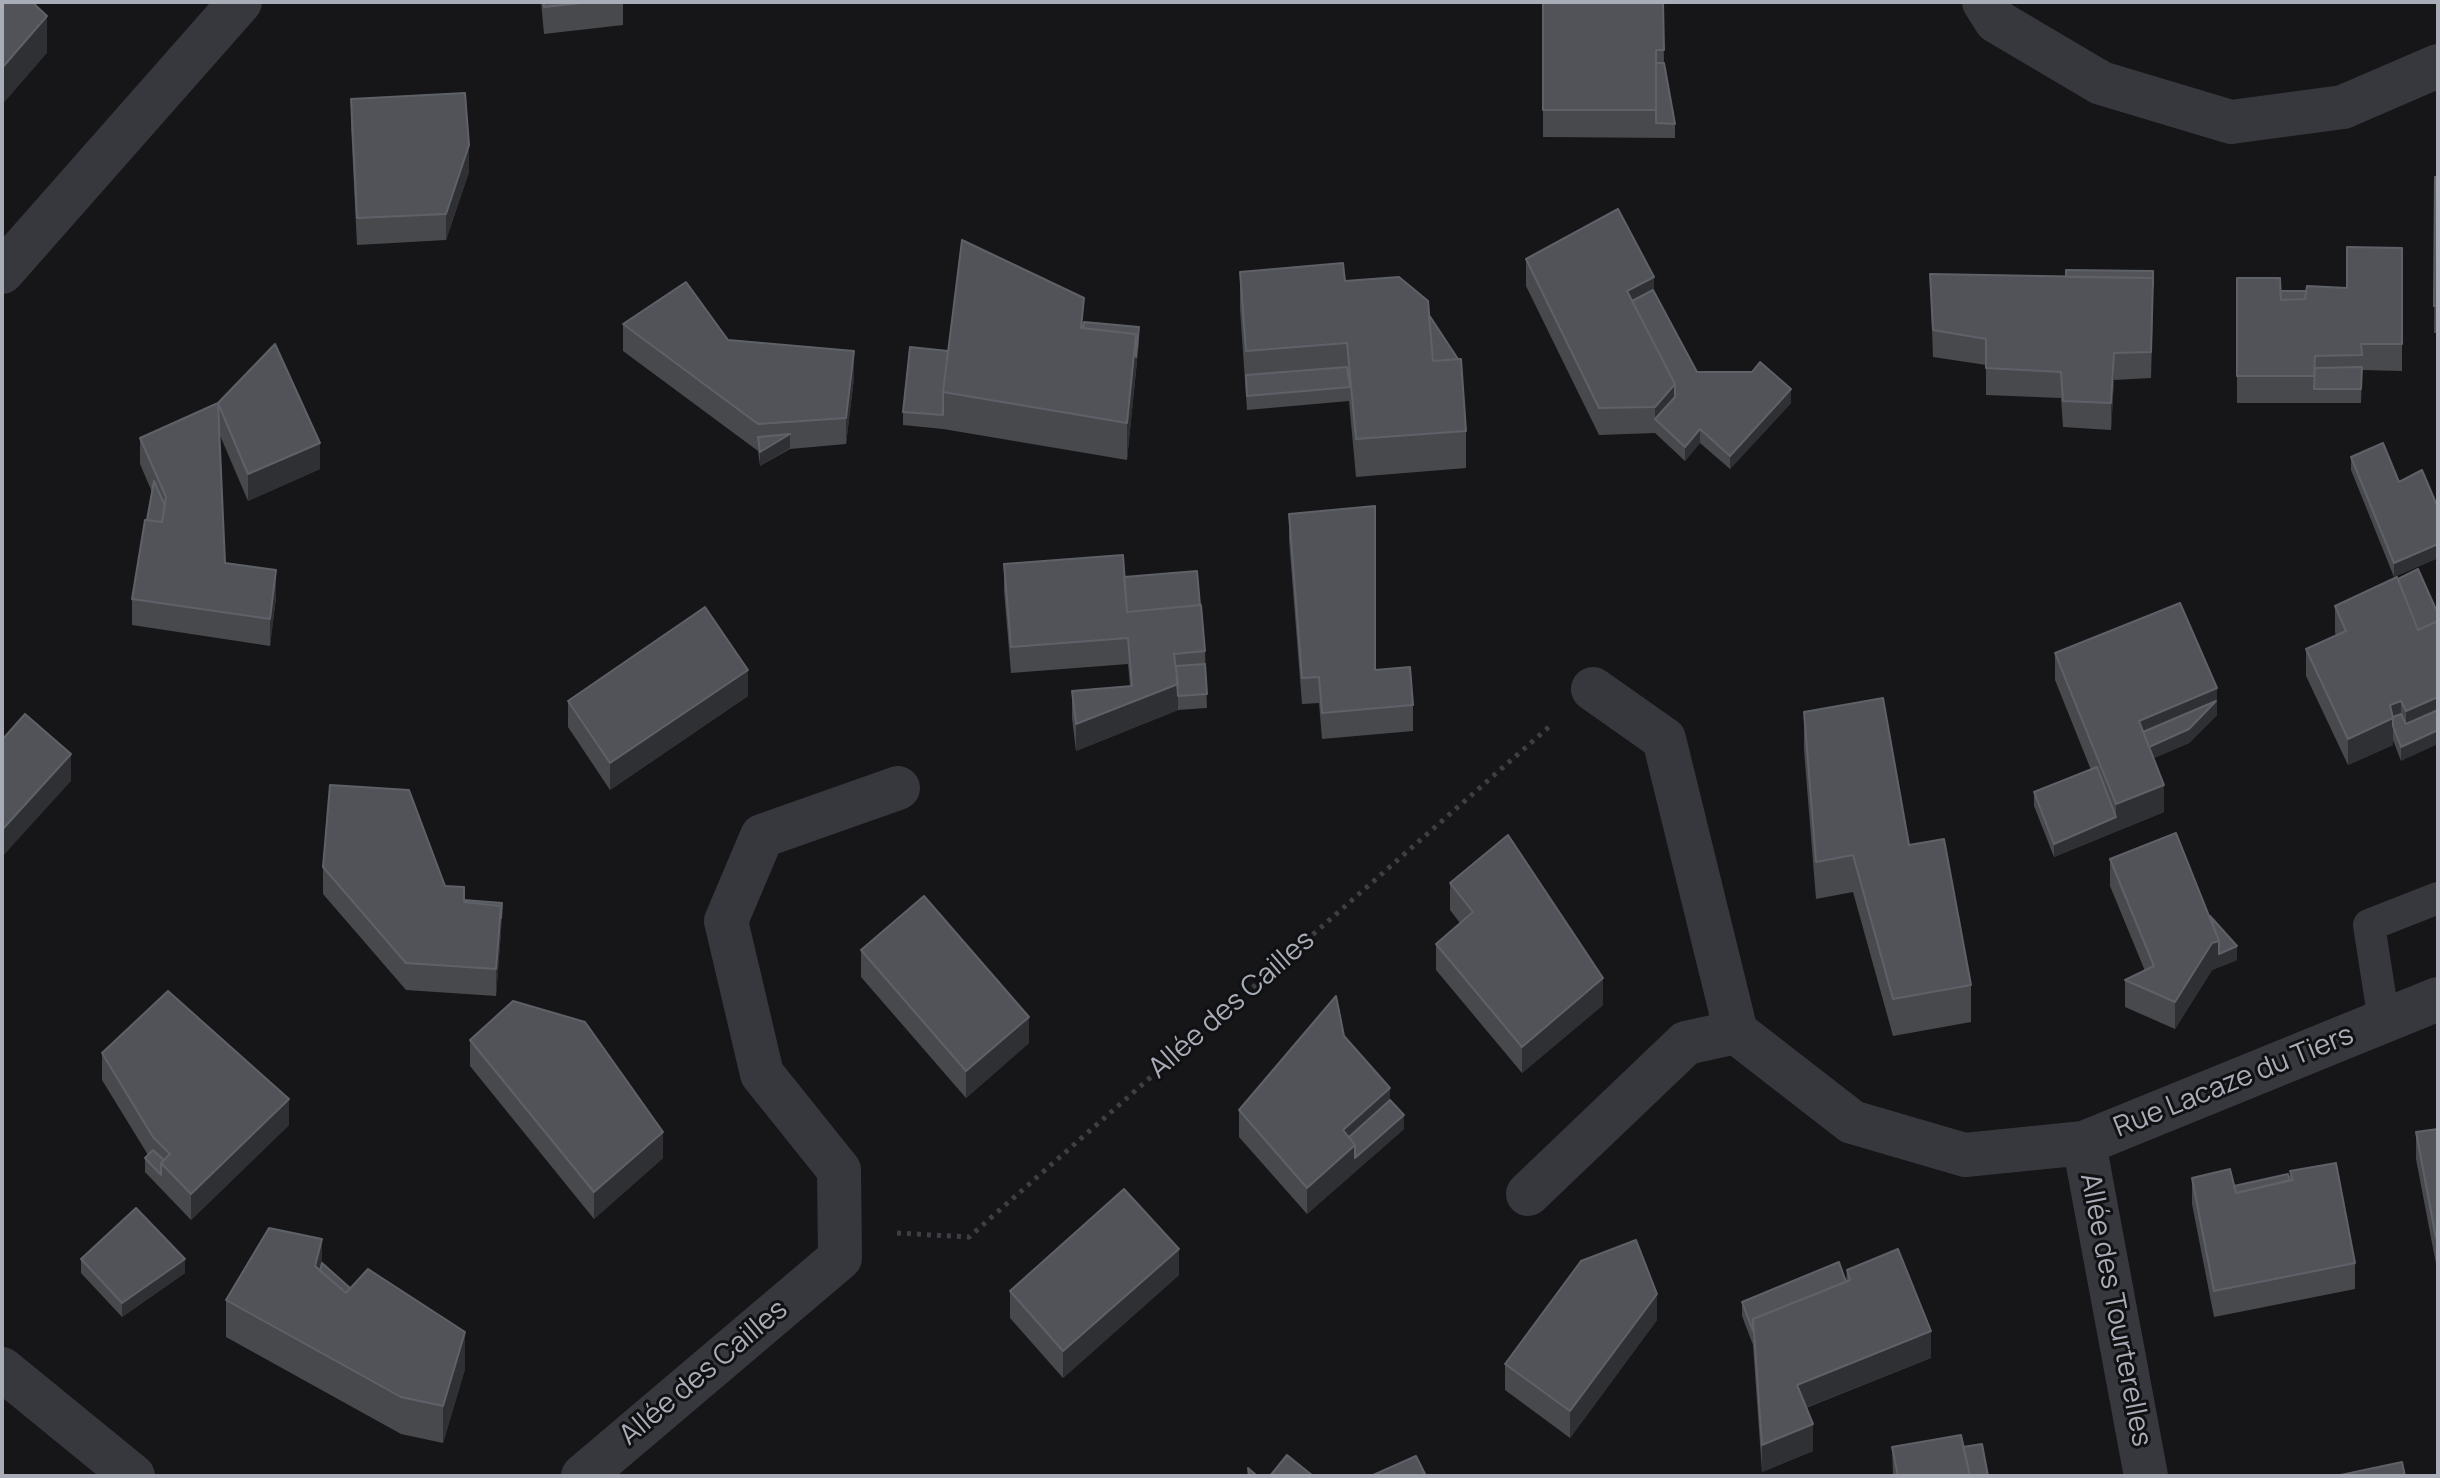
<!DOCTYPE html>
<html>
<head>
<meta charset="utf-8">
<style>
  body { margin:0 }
  #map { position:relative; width:2440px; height:1478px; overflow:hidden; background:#161618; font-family:Manrope,sans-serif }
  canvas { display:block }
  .frame { position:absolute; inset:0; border:4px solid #a8adb8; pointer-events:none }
</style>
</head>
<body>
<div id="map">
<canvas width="2440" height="1478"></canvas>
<div class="frame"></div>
</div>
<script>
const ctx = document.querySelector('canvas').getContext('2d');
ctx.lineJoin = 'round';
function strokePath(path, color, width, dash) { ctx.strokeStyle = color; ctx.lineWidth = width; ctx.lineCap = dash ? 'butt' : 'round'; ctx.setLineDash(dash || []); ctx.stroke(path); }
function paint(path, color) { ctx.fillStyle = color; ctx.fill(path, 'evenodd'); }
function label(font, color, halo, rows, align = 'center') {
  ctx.font = font + ' Manrope,sans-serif'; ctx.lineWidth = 6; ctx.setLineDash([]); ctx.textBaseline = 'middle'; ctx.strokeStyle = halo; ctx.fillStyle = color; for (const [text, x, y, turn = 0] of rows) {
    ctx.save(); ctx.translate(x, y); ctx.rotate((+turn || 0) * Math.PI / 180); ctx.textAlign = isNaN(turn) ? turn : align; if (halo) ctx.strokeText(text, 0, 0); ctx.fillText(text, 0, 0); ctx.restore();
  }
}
strokePath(new Path2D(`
  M897,1233L969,1237L1550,726`), '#3d3f44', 5, [4, 6]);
strokePath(new Path2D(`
  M2384,1021L2369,925L2438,898`), '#37383d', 32);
strokePath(new Path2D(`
  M1984,2L1996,21L2101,83L2231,122L2343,107L2438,66
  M2,272L240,2
  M1593,689L1664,739L1736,1032L1852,1122L1965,1155L2084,1143L2438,999
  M2084,1143L2146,1476
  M1528,1194L1686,1043L1736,1032
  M2,1369L133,1476
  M583,1476L840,1258L839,1170L762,1074L726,921L762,836L898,788`), '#37383d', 44);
paint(new Path2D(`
  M541,2H623V25L544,34Z
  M1543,2H1663L1664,63L1675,124V138L1543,137Z
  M351,99L469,172L446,240L357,245L351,125Z
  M2435,177H2438V333H2434Z
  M2402,248V371L2362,370L2361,403H2237V278L2280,291H2306L2347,288Z
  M1526,259L1654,290L1697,372L1791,403L1730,469L1700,443L1685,461L1655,433L1599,435L1526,286Z
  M1240,272L1345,281L1429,315L1466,431V468L1356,477L1349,401L1247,410L1240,309Z
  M1930,274L2153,305L2151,378L2114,380L2111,430L2063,427L2061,398L1986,395V365L1933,357Z
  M1084,322L1139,341L1127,460L943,429L903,425V412L948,351Z
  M623,324L728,340L854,378L846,444L790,449L760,466L758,451L623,351Z
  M218,403L320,469L248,501L219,433L225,563L276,597L270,646L132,625V599L152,492L140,464V438Z
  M2351,457L2399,482L2438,508V558L2394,577L2351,470Z
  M1289,514L1375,670L1413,705V731L1322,739L1319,703L1302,704L1289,540Z
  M1004,564L1124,577L1205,651L1207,708L1178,710L1076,751L1072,718V691L1130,686L1128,664L1011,673L1004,591Z
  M2335,606L2438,614L2401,761L2393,740V745L2348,765L2306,676V649L2336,636L2335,632Z
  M2055,653L2217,715L2189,743L2154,758L2164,812L2054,857L2034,806V792L2091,770L2055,680Z
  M748,696L610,790L568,727V701Z
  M1804,712L1909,845L1971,985V1022L1893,1036L1853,892L1816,899L1804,750Z
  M2110,859L2237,960L2212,970L2175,1029L2125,1007V980L2145,971L2110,886Z
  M323,867L445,886L464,900L502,903L501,932L496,996L406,990L323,894Z
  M1450,883L1603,1005L1522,1073L1436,970V944L1460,923L1450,910Z
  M861,950L1029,1043L966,1098L861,977Z
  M1344,1036L1390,1100L1404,1129L1307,1214L1239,1137V1110Z
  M470,1040L663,1158L594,1219L470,1066Z
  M102,1053L289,1125L191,1220L145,1172V1158L148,1155L102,1080Z
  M2438,1129L2436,1264L2416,1159V1132Z
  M2290,1171L2355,1263V1289L2214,1317L2192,1204V1178L2234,1186L2290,1180Z
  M81,1259L185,1273L122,1317L81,1273Z
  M322,1263L350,1288L465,1369L443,1443L401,1434L226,1337V1300Z
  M1847,1270L1931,1358L1806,1408L1813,1451L1762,1472L1753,1345L1742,1316V1302L1846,1282Z
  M1179,1275L1063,1378L1010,1318V1291Z
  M1657,1320L1570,1438L1505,1390V1364Z
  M1892,1447H1963L1988,1476H1893Z`), '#47494d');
paint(new Path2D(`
  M47,16V53L2,105V68Z
  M469,145V172L446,240V214Z
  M1654,277V304L1632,315L1627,291Z
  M1139,327V341L1127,460V423L1136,334Z
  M854,351V378L846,444V418Z
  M2114,353V380L2111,430V403Z
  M1675,384V410L1655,419V407Z
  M1791,389V403L1730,469V456Z
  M1700,429V443L1685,461V447Z
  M790,434V448L760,466V452Z
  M320,443V469L248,501V474Z
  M2438,544V558L2394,577V563Z
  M276,570V597L270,646V619Z
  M748,670V696L610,790V763Z
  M1178,684V710L1076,751V724Z
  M2217,688V715L2189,743L2145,762L2144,745L2139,721Z
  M2438,697V724L2406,738V711Z
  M2401,701V728L2393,726V745L2348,765V739L2390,705Z
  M2438,730V744L2401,761V747Z
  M71,754V781L2,857V830Z
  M2164,785V812L2054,857V844L2116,817V804Z
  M502,903L501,932L496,996V969Z
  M2219,941L2237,946V960L2212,970L2175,1029V1002L2212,943Z
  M1603,978V1005L1522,1073V1047Z
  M1029,1017V1043L966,1098V1071Z
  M1390,1088V1114L1404,1115V1129L1307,1214V1188L1343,1130Z
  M289,1099V1125L191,1220V1194Z
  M663,1132V1158L594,1219V1192Z
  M2438,1237V1264H2436V1238Z
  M322,1239V1277L315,1266Z
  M1179,1249V1275L1063,1378V1351Z
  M185,1259V1273L122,1317V1303Z
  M1657,1294V1320L1570,1438V1411Z
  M1931,1331V1358L1797,1411V1385Z
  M465,1332V1369L443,1443V1406Z
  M1813,1424V1451L1762,1472V1445Z`), '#2f3033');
const building = new Path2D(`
  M2,2H32L47,16L2,68Z
  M544,2H590L544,7Z
  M1543,2H1663L1664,50H1656V110H1543Z
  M1656,63H1664L1675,124L1656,123Z
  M465,93L469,145L446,214L357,218L351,99Z
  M2435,177H2438V306H2434Z
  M1618,209L1654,277L1627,291L1675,384L1655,407L1599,408L1526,259Z
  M962,240L1084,298L1081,328L1136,334L1127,423L943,392Z
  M2347,247L2402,248V344H2361L2362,355L2315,356L2314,376H2237V278H2280L2281,300L2305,299L2307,286L2347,288Z
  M1343,263L1345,281L1399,277L1428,301L1433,361L1461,359L1466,431L1356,439L1347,343L1246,351L1240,272Z
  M2066,270L2153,271V287V278L2066,277Z
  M1930,274L2153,278L2151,352L2114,353L2111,403L2063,401L2061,372L1986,368V339L1933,330Z
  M686,282L728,340L854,351L846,418L758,424L623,324Z
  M1653,290L1697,372H1752L1760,362L1791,389L1730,456L1700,429L1685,447L1655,419L1675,397V384L1632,301Z
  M2280,291H2306L2305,299L2281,300Z
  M1429,315L1458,359L1433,361Z
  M1084,322L1139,327L1136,357V334L1083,328Z
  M275,344L320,443L248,474L218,403Z
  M910,347L948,351L943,392V415L903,412Z
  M1347,367L1350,387L1247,396L1246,375Z
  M2362,367L2361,389H2314L2315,368Z
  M218,403L225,563L276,570L270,619L132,599L145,520L162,522L166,497L140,438Z
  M790,434L760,452L758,437Z
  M2383,443L2399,482L2422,470L2438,508V544L2394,563L2351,457Z
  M154,481L165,506L162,522L147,520Z
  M1375,506V670L1410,667L1413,705L1322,713L1319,677L1302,678L1289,514Z
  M1123,555L1127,612L1201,605L1205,651L1174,654L1178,684L1076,724L1072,691L1132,686L1128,638L1011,647L1004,564Z
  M2418,569L2438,614V621L2418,630L2398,579Z
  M1197,571L1200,605L1127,612L1124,577Z
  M2397,577L2418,630L2438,621V697L2406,711L2401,701L2390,705L2393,718L2348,739L2306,649L2346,631L2335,606Z
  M2180,603L2217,688L2139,721L2164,785L2116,804L2055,653Z
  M705,607L748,670L610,763L568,701Z
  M1205,664L1207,694L1178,696L1176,666Z
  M1883,698L1909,845L1944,839L1971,985L1893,999L1853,855L1816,862L1804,712Z
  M2216,701L2189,729L2149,747L2143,732Z
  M2438,710V730L2401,747L2393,726V717L2401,714L2406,724Z
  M25,714L71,754L2,830V740Z
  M2097,767L2116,817L2054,844L2034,792Z
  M330,785L409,790L445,886L464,887V902L501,906L496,969L406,963L323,867Z
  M2176,833L2219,941L2212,943L2175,1002L2125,980L2154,966L2110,859Z
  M1508,835L1603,978L1522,1047L1436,944L1473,912L1450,883Z
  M924,896L1029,1017L966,1071L861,950Z
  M464,900L502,903L501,918V906L464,902Z
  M2210,916L2237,946L2219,954V941Z
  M168,991L289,1099L191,1194L161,1163L170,1154L153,1137L102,1053Z
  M1336,996L1344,1036L1390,1088L1343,1130L1355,1145L1307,1188L1239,1110Z
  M513,1001L585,1022L663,1132L594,1192L470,1040Z
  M1390,1100L1404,1115L1355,1158V1145L1349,1137Z
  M2438,1129V1237L2436,1238L2416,1132Z
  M153,1150L164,1160L161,1163V1175L145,1158Z
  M2336,1163L2355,1263L2214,1291L2192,1178L2230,1169L2236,1193L2293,1180L2290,1171Z
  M2288,1174L2290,1180L2236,1193L2234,1186Z
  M1124,1189L1179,1249L1063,1351L1010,1291Z
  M136,1208L185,1259L122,1303L81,1259Z
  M269,1228L322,1239L315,1266L346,1293L368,1269L465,1332L443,1406L401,1397L226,1300Z
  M1636,1240L1657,1294L1570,1411L1505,1364L1581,1261Z
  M1898,1249L1931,1331L1797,1385L1813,1424L1762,1445L1753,1319L1850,1280L1847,1270Z
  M1839,1262L1846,1282L1753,1319V1331L1742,1302Z
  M322,1263L350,1288L346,1293L320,1271Z
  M1961,1435L1970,1476H1898L1892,1447Z
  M1982,1444L1988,1476H1970L1963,1447Z
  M1287,1455L1313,1476H1270Z
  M1416,1456L1426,1476H1371Z
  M2402,1462L2405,1476H2336Z
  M1248,1468L1257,1476H1249Z`);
paint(building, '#525359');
strokePath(building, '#5f6168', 2);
label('28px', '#a8adb8', '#111113', [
  ["Allée des Cailles",1232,1005,-41],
  ["Rue Lacaze du Tiers",2234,1082,-22],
  ["Allée des Tourterelles",2115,1310,79],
  ["Allée des Cailles",704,1373,-40]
]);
</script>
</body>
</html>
